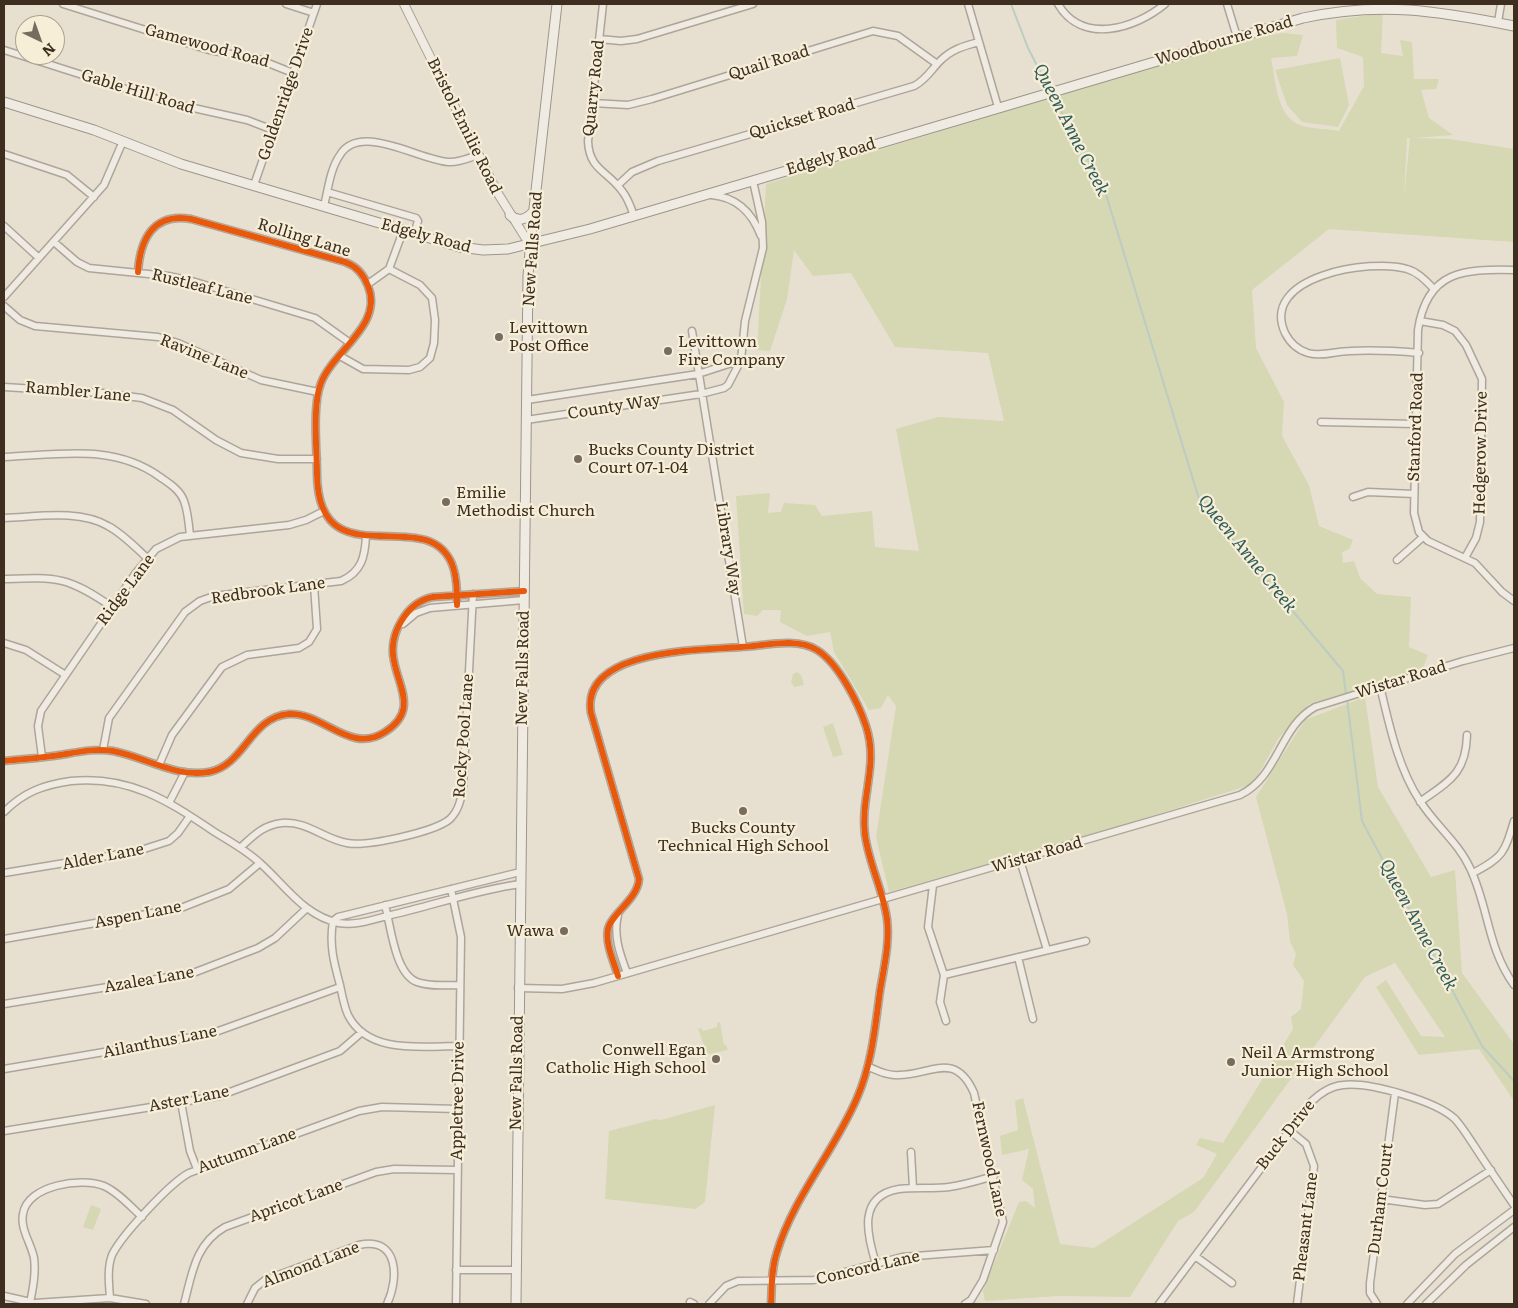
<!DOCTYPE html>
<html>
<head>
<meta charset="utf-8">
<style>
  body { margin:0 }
  #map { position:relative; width:1518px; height:1308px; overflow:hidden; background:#e7e0d1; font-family:Literata,serif }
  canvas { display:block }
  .frame { position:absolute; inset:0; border:5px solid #3d2e20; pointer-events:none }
  .north { position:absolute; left:15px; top:15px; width:50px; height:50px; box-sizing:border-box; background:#f7eed8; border:1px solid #ada18e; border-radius:50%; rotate:138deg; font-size:14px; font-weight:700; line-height:20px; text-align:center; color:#3d2e20 }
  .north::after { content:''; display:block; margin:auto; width:18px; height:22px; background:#786c5e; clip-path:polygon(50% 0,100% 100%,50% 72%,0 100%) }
</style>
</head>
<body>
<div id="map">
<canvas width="1518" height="1308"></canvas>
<div class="frame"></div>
<div class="north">N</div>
</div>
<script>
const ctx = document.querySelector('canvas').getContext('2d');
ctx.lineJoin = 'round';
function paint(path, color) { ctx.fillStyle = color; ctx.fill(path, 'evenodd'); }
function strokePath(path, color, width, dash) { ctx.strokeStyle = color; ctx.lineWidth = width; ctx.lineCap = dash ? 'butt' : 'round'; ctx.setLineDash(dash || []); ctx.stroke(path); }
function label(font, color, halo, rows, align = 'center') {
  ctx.font = font + ' Literata,serif'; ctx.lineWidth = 4.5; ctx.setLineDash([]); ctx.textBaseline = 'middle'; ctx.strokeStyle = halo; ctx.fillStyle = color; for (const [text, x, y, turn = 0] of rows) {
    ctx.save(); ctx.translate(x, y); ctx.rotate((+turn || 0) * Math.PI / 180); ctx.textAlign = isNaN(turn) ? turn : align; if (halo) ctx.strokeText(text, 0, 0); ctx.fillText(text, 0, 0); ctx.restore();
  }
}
paint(new Path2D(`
  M1383,13L1381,53L1403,56L1400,40L1412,42L1414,79H1439L1436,89L1421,90L1429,118L1453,135L1414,138L1450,139L1514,149V242L1329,229L1252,290L1256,348L1284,402L1282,436L1309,485L1319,526L1353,540L1349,549L1342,552L1343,563L1354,561L1360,578L1377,594L1411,597L1409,647L1428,655L1422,670L1309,704L1278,739L1253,784L1120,826L889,892L876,837L896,706L888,695L881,708L869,710L834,652L830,632L807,636L780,622L781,610H763L757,616L744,614L736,496L770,493L768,513L781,512L784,503L815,505L822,516L872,511L875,547L919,551L896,429L938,417L1004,421L988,353L895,347L851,273L813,276L794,250L787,299L770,351L757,350L766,184L1238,41L1282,33L1303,35L1297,56L1271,58C1276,80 1276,119 1303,126C1314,129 1328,129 1339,131L1364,86L1363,57L1337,48L1336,20ZM1407,138H1410L1404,197Z
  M1340,58L1349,105L1338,127L1302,122L1287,105L1275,70Z
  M797,672L801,675L804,685L794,687L791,682L793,674Z
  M1365,697L1378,787L1431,877L1455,870L1462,973L1514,1044V1101L1479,1049L1419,1055L1376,987L1386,980L1421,1036L1445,1037L1395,963L1365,977L1194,1212L1178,1221L1130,1297L1059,1296L985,1301L983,1291L1019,1202L1026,1201L1035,1208L1033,1189L1022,1180L1029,1149L1002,1155L1000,1136L1018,1130L1015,1101L1023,1098L1060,1244L1094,1248L1203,1178L1217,1154L1196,1145L1200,1138L1223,1143L1293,1029L1291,1017L1301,1009L1304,981L1293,965L1296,954L1290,942L1287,914L1256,797L1305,720Z
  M833,723L843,755L833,757L823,727Z
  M720,1022L724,1045H726L728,1050L705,1055L706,1050L698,1029L701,1028L703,1031L717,1027V1023Z
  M715,1105L705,1202L695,1209L605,1199L609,1131L655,1119L661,1120Z
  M91,1205L101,1209L93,1230L83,1227Z`), '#d6d7b3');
strokePath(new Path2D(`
  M1011,4L1028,48L1050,91
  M1052,95L1104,188L1199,499L1343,671L1346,695
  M1347,699L1362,821L1482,1046L1514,1081`), '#bcccc2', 2);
const minor = new Path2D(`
  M63,4L209,50L258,59L293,73
  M286,4L314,13
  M603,4L588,141C589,170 608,171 622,191C628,198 631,207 634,216
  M968,4L998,107
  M1058,4C1082,45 1135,29 1165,4
  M1227,4L1237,37
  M1498,22L1501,4
  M599,39L621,41L637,39L753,4
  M4,50L167,102L247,120L273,130
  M593,103L628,105L652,99L873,31L898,36L937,64
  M4,154L67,175L94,197
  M254,185L317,4
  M618,185L632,172L658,161L914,86C926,80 931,70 940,61C952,49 964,46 979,42
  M327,192L416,218L418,221L414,234
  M711,195C737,197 752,212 761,236
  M324,206C328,190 330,169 340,155C360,122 419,160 448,162C458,163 469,158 478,155
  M4,226L39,258
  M54,242L77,262L89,268L168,276L192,281L315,318L350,343
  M1514,270C1464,269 1427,270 1418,330L1414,513L1419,532L1428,541L1475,563L1502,592L1514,601
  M138,272C140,240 153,212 191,219L345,262C356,266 364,275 368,286C384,325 333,351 321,383C312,406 317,449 317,474C318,582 426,501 452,564C457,577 457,592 457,605
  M368,284L389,269L403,231
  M4,297L104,185L123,141
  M4,306L20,320L35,326L158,337L178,343L261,380L318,392
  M1420,321L1443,325L1455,331L1466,345L1482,379L1480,522L1476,538L1466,556
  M692,331L743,647
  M1419,353C1396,351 1372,350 1350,351C1336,351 1321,357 1308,353C1298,350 1290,343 1285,333C1259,276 1371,258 1407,269C1418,272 1426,281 1434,289
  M340,356L363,369L409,370L420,367L430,358L434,343L435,320L432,298L420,285L389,269
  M4,387L102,393L142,398L173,410L216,440L241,453L278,459H317
  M527,400L698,374L741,360
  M526,420L701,394L724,388L728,385L741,360L745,321L763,248L762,222L753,181
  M1321,422L1416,424
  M4,457C58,455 113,443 160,477C170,484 180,490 184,501C188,512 189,524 190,536
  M1353,497L1368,492L1414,494
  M4,518C37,517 78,509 108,526C123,534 135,547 147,558
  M1397,560L1423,537
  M4,579C57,577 67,576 112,607
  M403,624L416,613L430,608L524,600
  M4,643L26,650L64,674
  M1380,686C1389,724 1398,768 1420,801C1435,825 1458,842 1470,868C1489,908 1487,947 1514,985
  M103,750L109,718L185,612L200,601L214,596L341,581C362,572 365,556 366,536
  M42,757L38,726L41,711L135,574L156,549L180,537L289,525L306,520L324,511
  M4,761C23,759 42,758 60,755C78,752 95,748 113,751C145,757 176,778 209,772C245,765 250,717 289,714C323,712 350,755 385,732C418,711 399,688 394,661C388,634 407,602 433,597L524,591
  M159,765L172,735L222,667L247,655L299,648L309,642L317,629L314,585
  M1420,802C1449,781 1466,774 1467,735
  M169,803L185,772
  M4,812C24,792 43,785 71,781C128,775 167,800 213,831C229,841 246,850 260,863C285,885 304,916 339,923C356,926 375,919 391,915C434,905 477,890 520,884
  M240,848C253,836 263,825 282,823C308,821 323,839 347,843C366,847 435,832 450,819C459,810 461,799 463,787L473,594
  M1020,860L1047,950
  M4,873L138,851L169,841L178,833L190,816
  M1473,873C1503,857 1504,854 1514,821
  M933,885L928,927L944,975L940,1002L946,1021
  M451,889L461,937L456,1304
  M385,905C391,927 395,974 417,982C430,987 447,985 460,985
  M618,915C613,936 620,954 627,973
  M333,921C329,945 334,963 340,985C342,995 344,1006 348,1015C368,1055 423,1046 459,1046
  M333,921L338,917L520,872
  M4,939L181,908L229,889L260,863
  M1018,957L1033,1019
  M944,975L1086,941
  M618,976C614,962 605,944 608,929C611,914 638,899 639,879L591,713C580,649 701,650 741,647C764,646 796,637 817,650C838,663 858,702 866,726C879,765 860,797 865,835C869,864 883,890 887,919C890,942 884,967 880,991C875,1027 872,1064 857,1098C835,1150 793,1198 777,1252C771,1269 772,1287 771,1304
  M518,988L562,989L594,983L1240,795C1279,776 1279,727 1315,707L1463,661L1514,648
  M4,1004L193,973L258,948L275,938L306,909
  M869,1067C878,1071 888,1076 899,1075C930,1075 955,1050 974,1093L1003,1222L983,1280L971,1300L965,1304
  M4,1069L210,1034L340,987
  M181,1102L190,1151L197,1169
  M1289,1130L1306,1144L1314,1166L1297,1304
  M4,1131L219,1096L340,1051L362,1032
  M911,1152L913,1188
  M1381,1199L1425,1205L1438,1204L1491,1170
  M1195,1256L1232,1283
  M876,1264C867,1235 857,1196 899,1189C916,1187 933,1189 949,1187C965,1185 980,1180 994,1176
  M456,1270H517
  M4,1296L35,1303L110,1298L146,1304
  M110,1298C109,1284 107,1268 112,1255C121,1236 170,1183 189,1173L359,1111L382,1107L458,1109
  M690,1302L694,1304
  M30,1303C33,1288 36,1273 34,1258C31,1243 20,1229 23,1214C27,1185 82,1177 104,1186C118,1192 131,1207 142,1217
  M184,1304C192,1274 195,1244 225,1227L376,1172L394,1169L457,1170
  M247,1304L255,1288L265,1280L359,1245C399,1236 399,1279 387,1304
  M709,1304L726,1286L738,1281L814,1280L902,1257L994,1250
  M1159,1304L1310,1103C1319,1094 1330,1086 1343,1085C1370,1082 1436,1101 1455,1119C1463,1128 1469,1138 1475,1147C1488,1167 1501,1186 1514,1205
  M1377,1304L1370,1293V1283L1395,1093
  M1407,1304L1455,1254L1514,1210
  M1426,1304L1466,1265L1514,1227`);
const tertiary = new Path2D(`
  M404,4L497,192L530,245`);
const secondary = new Path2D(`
  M4,102L94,130L181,164L460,247L483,250L508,249L590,229L1303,18C1381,1 1438,11 1514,26
  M510,215C518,223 527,219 534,211
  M516,1304L528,276L532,226L557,4`);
strokePath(minor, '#ada599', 9);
strokePath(tertiary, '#ada599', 10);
strokePath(secondary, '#9c958a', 11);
strokePath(minor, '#efebe3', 6);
strokePath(tertiary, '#efebe3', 8);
strokePath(secondary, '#efebe3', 9);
strokePath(new Path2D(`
  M138,272C140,240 153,212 191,219L345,262C356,266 364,275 368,286C384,325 333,351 321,383C312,406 317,449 317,474C318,582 426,501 452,564C457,577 457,592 457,605
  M4,761C23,759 42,758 60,755C78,752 95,748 113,751C145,757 176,778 209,772C245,765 250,717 289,714C323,712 350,755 385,732C418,711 399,688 394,661C388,634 407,602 433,597L524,591
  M618,976C614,962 605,944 608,929C611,914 638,899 639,879L591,713C580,649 701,650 741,647C764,646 796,637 817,650C838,663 858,702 866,726C879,765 860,797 865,835C869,864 883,890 887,919C890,942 884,967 880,991C875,1027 872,1064 857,1098C835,1150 793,1198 777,1252C771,1269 772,1287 771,1304`), '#e8590c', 6);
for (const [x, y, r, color] of [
  [499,337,5,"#786c5e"],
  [668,351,5,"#786c5e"],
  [578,459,5,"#786c5e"],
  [446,502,5,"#786c5e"],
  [743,811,5,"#786c5e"],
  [564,931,5,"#786c5e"],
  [716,1059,5,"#786c5e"],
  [1231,1062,5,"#786c5e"]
]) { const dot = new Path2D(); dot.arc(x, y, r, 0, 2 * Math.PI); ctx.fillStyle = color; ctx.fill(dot); strokePath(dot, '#f7eed8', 2); }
label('16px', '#3d2e20', '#f7eed8', [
  ["Woodbourne Road",1224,41,-16],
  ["Gamewood Road",207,46,15],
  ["Quail Road",769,63,-17],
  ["Quarry Road",594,88,-84],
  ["Gable Hill Road",138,92,17],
  ["Goldenridge Drive",286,94,-71],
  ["Quickset Road",802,119,-16],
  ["Bristol-Emilie Road",464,126,64],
  ["Edgely Road",831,157,-17],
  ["Edgely Road",426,236,15],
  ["Rolling Lane",304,238,17],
  ["New Falls Road",533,249,-86],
  ["Rustleaf Lane",202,287,14],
  ["Ravine Lane",204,357,22],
  ["Rambler Lane",78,392,5],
  ["County Way",614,407,-9],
  ["Stanford Road",1416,427,-88],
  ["Hedgerow Drive",1481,453,-89],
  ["Library Way",728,549,81],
  ["Ridge Lane",126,590,-53],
  ["Redbrook Lane",268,591,-8],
  ["New Falls Road",523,668,-89],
  ["Wistar Road",1401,680,-17],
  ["Rocky Pool Lane",464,736,-86],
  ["Wistar Road",1037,855,-16],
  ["Alder Lane",103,857,-11],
  ["Aspen Lane",138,915,-11],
  ["Azalea Lane",149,980,-10],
  ["Ailanthus Lane",160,1042,-11],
  ["New Falls Road",517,1073,-89],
  ["Aster Lane",189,1099,-11],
  ["Appletree Drive",458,1101,-89],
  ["Buck Drive",1286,1135,-52],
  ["Autumn Lane",247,1151,-20],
  ["Fernwood Lane",989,1159,78],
  ["Durham Court",1381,1199,-83],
  ["Apricot Lane",296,1201,-20],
  ["Pheasant Lane",1306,1227,-83],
  ["Almond Lane",311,1265,-21],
  ["Concord Lane",868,1268,-13]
]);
label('16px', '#3d2e20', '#f7eed8', [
  ["Levittown",509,328],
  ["Post Office",509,346],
  ["Levittown",678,342],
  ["Fire Company",678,360],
  ["Bucks County District",588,450],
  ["Court 07-1-04",588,468],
  ["Emilie",456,493],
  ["Methodist Church",456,511],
  ["Bucks County",743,828,"center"],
  ["Technical High School",743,846,"center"],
  ["Wawa",554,931,"right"],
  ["Conwell Egan",706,1050,"right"],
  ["Catholic High School",706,1068,"right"],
  ["Neil A Armstrong",1241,1053],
  ["Junior High School",1241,1071]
], 'left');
label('italic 18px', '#2f5d5a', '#f7eed8', [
  ["Queen Anne Creek",1071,130,63],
  ["Queen Anne Creek",1247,554,51],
  ["Queen Anne Creek",1418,925,62]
]);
</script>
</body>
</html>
